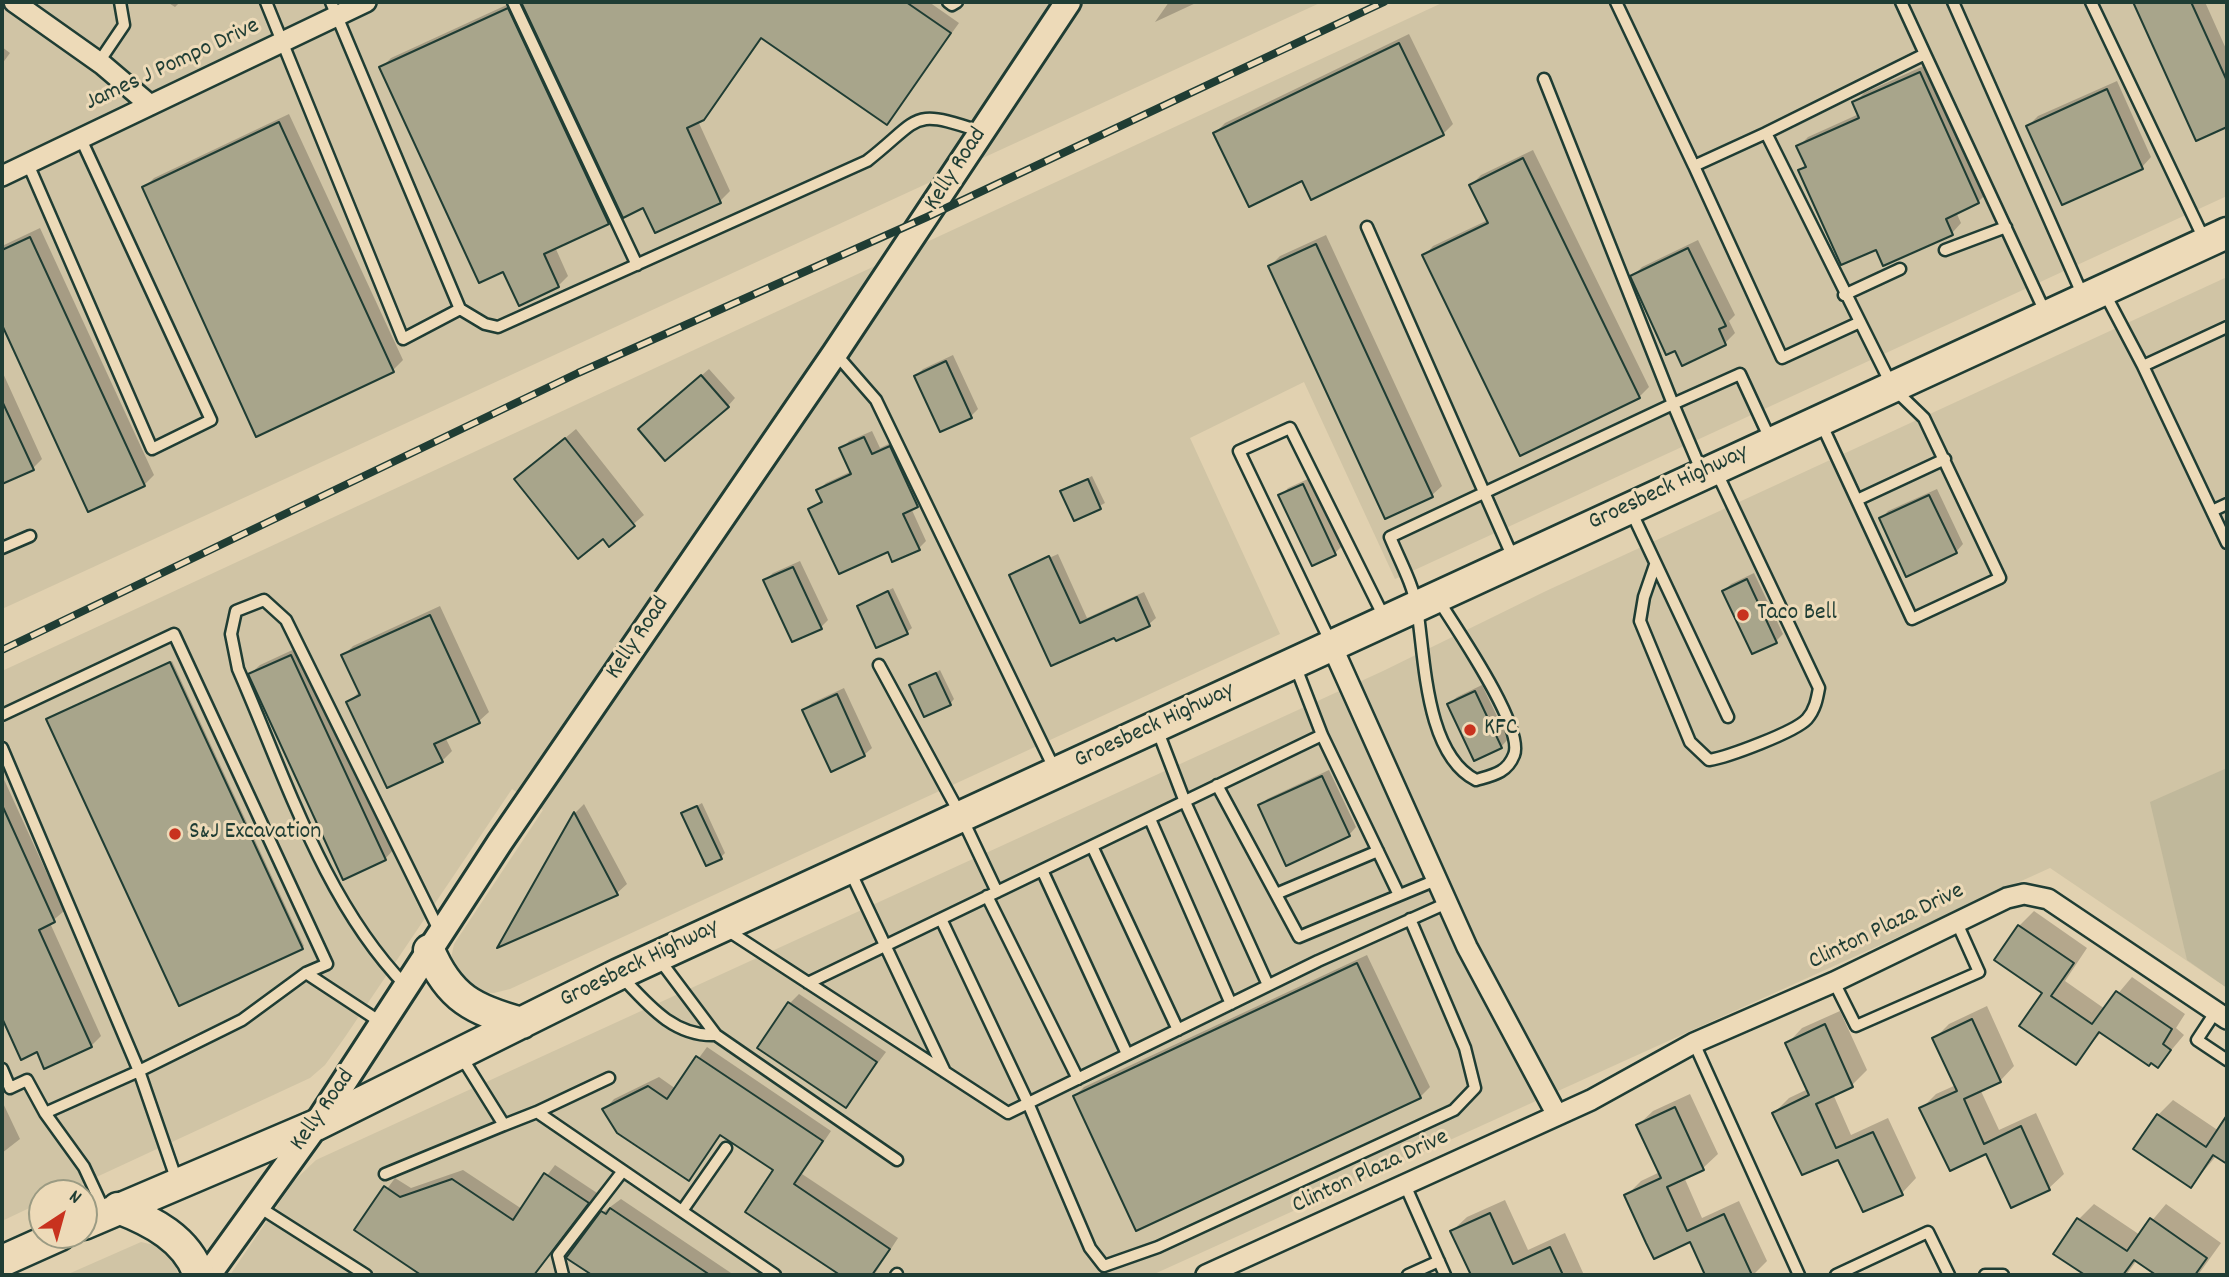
<!DOCTYPE html>
<html>
<head>
<meta charset="utf-8">
<style>
  body { margin:0 }
  #map { position:relative; width:2229px; height:1277px; overflow:hidden; background:#e1d1b0; font-family:Dekko,sans-serif }
  canvas { display:block }
  .frame { position:absolute; inset:0; border:4px solid #1f3d34; pointer-events:none }
  .north { position:absolute; left:28px; top:1179px; width:70px; height:70px; box-sizing:border-box; background:#eddab8; border:2px solid #9b9b83; border-radius:50%; rotate:36deg; font-size:19px; font-weight:700; line-height:28px; text-align:center; color:#1f3d34 }
  .north::after { content:''; display:block; margin:auto; width:24px; height:32px; background:#c8321e; clip-path:polygon(50% 0,100% 100%,50% 72%,0 100%) }
</style>
</head>
<body>
<div id="map">
<canvas width="2229" height="1277"></canvas>
<div class="frame"></div>
<div class="north">N</div>
</div>
<script>
const ctx = document.querySelector('canvas').getContext('2d');
ctx.lineJoin = 'round';
function paint(path, color) { ctx.fillStyle = color; ctx.fill(path, 'evenodd'); }
function strokePath(path, color, width, dash) { ctx.strokeStyle = color; ctx.lineWidth = width; ctx.lineCap = dash ? 'butt' : 'round'; ctx.setLineDash(dash || []); ctx.stroke(path); }
function label(font, color, halo, rows, align = 'center') {
  ctx.font = font + ' Dekko,sans-serif'; ctx.lineWidth = 6; ctx.setLineDash([]); ctx.textBaseline = 'middle'; ctx.strokeStyle = halo; ctx.fillStyle = color; for (const [text, x, y, turn = 0] of rows) {
    ctx.save(); ctx.translate(x, y); ctx.rotate((+turn || 0) * Math.PI / 180); ctx.textAlign = isNaN(turn) ? turn : align; if (halo) ctx.strokeText(text, 0, 0); ctx.fillText(text, 0, 0); ctx.restore();
  }
}
paint(new Path2D(`
  M2,2H1322L2,609Z
  M1444,2H2227V196L1395,579L1304,382L1190,438L1280,634L510,989L494,993L477,992L456,974L451,959L454,944L543,810L512,789L345,1037L325,1065L310,1078L62,1193H42V1202L2,1221V671Z
  M2227,277V988L2050,868L1152,1275H230L294,1181L316,1160L1383,671L1546,591Z
  M141,1242L163,1247L174,1258L178,1275H66Z`), '#d0c4a5');
paint(new Path2D(`
  M2227,768V988L2187,960L2150,802Z`), '#c0b89b');
paint(new Path2D(`
  M167,2H180L175,7Z
  M513,2H519L618,212L608,222L555,247L568,276L558,286L504,270L381,68L391,58Z
  M929,2L959,23L887,123L763,37L713,108L698,121L730,191L720,201L655,231L644,206L523,3Z
  M1169,2H1198L1155,22Z
  M2135,2H2205L2227,51V125L2197,139Z
  M1409,34L1453,124L1443,134L1302,179L1215,133L1225,123Z
  M2,47L10,53L2,64Z
  M1930,63L1988,192L1978,202L1956,212L1961,223L1952,233L1877,248L1800,170L1806,164L1798,147L1808,137L1859,114L1854,103L1864,93Z
  M2117,81L2151,157L2142,167L2028,126L2038,116Z
  M289,114L403,360L393,370L257,434L144,188L154,178Z
  M1533,150L1649,387L1639,397L1521,454L1424,256L1433,246L1488,220L1471,185L1481,175Z
  M40,228L154,475L144,485L89,510L2,321V246Z
  M1326,235L1442,486L1432,495L1270,266L1280,256Z
  M1698,240L1735,315L1729,321L1735,333L1725,343L1632,277L1642,267Z
  M953,355L978,409L971,416L916,376L923,369Z
  M709,369L735,398L728,406L648,422Z
  M2,371L42,459L33,468L2,482Z
  M576,429L644,515L610,544L603,537L516,479Z
  M872,431L880,448L897,440L924,499L911,508L926,541L919,548L888,550L810,509L823,500L818,491L826,483L852,471L842,449L849,441Z
  M1092,476L1105,503L1075,519L1062,492Z
  M1310,478L1342,546L1335,553L1281,495L1288,488Z
  M1937,489L1963,544L1956,552L1881,519L1888,511Z
  M1058,554L1087,618L1144,592L1156,618L1149,624L1115,635L1052,664L1011,575L1016,570V573Z
  M800,561L828,620L821,627L765,580L773,573Z
  M1754,573L1783,634L1776,641L1724,591L1731,584Z
  M893,588L912,628L907,632L859,606Z
  M440,606L489,712L479,721L445,737L452,751L442,761L349,702L360,691L343,656L353,646Z
  M301,646L394,849L385,859L250,674L260,665Z
  M172,661L304,946L302,948L50,717Z
  M940,670L954,699L950,704L911,686Z
  M1482,685L1508,739L1501,747L1449,704L1457,697Z
  M844,688L872,748L864,755L804,710L812,703Z
  M1329,770L1356,827L1349,835L1260,806L1267,799Z
  M2,775L64,911L50,923L101,1036L91,1046L37,1050L21,1057L2,1014Z
  M702,803L725,853L721,857L684,813Z
  M584,804L627,884L617,893L501,945L575,813Z
  M2034,911L2087,948L2065,981L2105,1009L2132,977L2185,1014L2176,1028L2184,1035L2158,1066L2102,1031L2076,1062L2044,993L1996,959L2019,926Z
  M1367,955L1430,1087L1420,1097L1075,1096L1084,1087Z
  M799,994L886,1052L846,1106L790,1003Z
  M1987,1006L2014,1066L2000,1081L1980,1089L1999,1130L2036,1113L2064,1174L2049,1188L2012,1205L1987,1152L1921,1109L1936,1094L1956,1085L1934,1039L1949,1024Z
  M1840,1011L1867,1070L1852,1085L1833,1094L1851,1135L1888,1118L1916,1178L1902,1193L1839,1157L1774,1113L1789,1098L1808,1089L1788,1043L1802,1028Z
  M707,1047L831,1131L802,1174L898,1238L874,1275H843L747,1211L775,1170L722,1134L688,1179L605,1109L614,1099L659,1077L676,1089Z
  M1690,1094L1718,1154L1703,1168L1684,1177L1702,1218L1739,1201L1767,1261L1753,1275H1707L1690,1240L1626,1196L1641,1181L1660,1172L1638,1125L1653,1111Z
  M2173,1100L2219,1131L2227,1118V1162L2217,1155L2191,1186L2135,1149L2158,1115Z
  M2,1101L20,1139L2,1153Z
  M555,1165L597,1193L535,1275L514,1273L513,1275H424L357,1230L395,1178L411,1188L463,1170L522,1209Z
  M621,1199L734,1275H596L569,1256L602,1213Z
  M1505,1200L1528,1250L1565,1233L1584,1275H1473L1452,1231L1467,1217Z
  M2094,1204L2140,1235L2166,1204L2221,1243L2198,1275H2160L2137,1260L2126,1275H2088L2056,1253L2079,1219Z`), '#0003');
const building = new Path2D(`
  M521,2H906L951,33L887,125L761,38L704,120L687,128L721,203L655,233L643,208L623,218Z
  M2133,2H2191L2227,81V127L2196,141Z
  M508,8L609,224L544,254L559,287L519,306L503,272L479,283L379,67Z
  M1399,43L1444,135L1311,200L1302,181L1249,207L1213,133Z
  M1920,72L1979,203L1946,219L1953,235L1883,266L1876,250L1841,265L1798,170L1806,167L1796,146L1859,118L1852,102Z
  M2107,89L2143,169L2062,205L2026,126Z
  M279,122L394,372L256,437L142,187Z
  M1523,158L1640,398L1520,456L1422,255L1488,223L1469,185Z
  M30,237L145,486L88,512L2,325V250Z
  M1316,244L1433,497L1385,519L1268,266Z
  M1688,248L1726,326L1719,329L1726,345L1682,366L1675,351L1666,355L1630,276Z
  M946,361L972,418L940,432L914,376Z
  M701,375L729,407L665,461L638,429Z
  M2,401L34,470L2,484Z
  M864,437L872,454L890,446L918,507L903,514L920,550L892,562L888,552L839,574L808,509L822,502L816,490L851,474L839,448Z
  M565,438L635,526L609,547L603,539L578,559L514,479Z
  M1088,479L1101,509L1074,521L1060,491Z
  M1303,484L1336,555L1312,566L1278,495Z
  M1929,495L1957,553L1906,577L1879,518Z
  M1049,556L1080,623L1137,597L1150,626L1116,641L1114,638L1051,666L1009,575Z
  M793,567L822,629L792,642L763,580Z
  M1747,579L1777,643L1752,654L1722,591Z
  M888,591L908,634L876,648L857,606Z
  M430,615L480,723L434,744L443,762L387,788L346,702L360,695L341,655Z
  M291,655L386,860L343,880L248,674Z
  M170,662L303,949L179,1006L46,719Z
  M936,673L951,705L924,717L909,685Z
  M1475,691L1502,748L1474,761L1447,704Z
  M837,694L865,756L831,772L802,710Z
  M1322,776L1350,836L1286,866L1258,805Z
  M2,805L55,922L39,930L92,1047L44,1069L37,1052L21,1060L2,1018Z
  M697,806L722,859L706,866L681,813Z
  M574,812L618,895L497,948Z
  M2018,925L2074,963L2051,996L2092,1024L2116,991L2172,1029L2163,1044L2171,1050L2158,1068L2151,1063L2149,1066L2099,1032L2076,1065L2019,1026L2042,993L1994,960Z
  M1357,963L1421,1098L1136,1231L1073,1096Z
  M788,1002L877,1062L846,1108L757,1048Z
  M1972,1019L2001,1082L1964,1099L1984,1144L2021,1126L2050,1190L2011,1208L1986,1154L1950,1171L1919,1108L1957,1091L1932,1038Z
  M1825,1024L1853,1087L1816,1104L1836,1148L1873,1132L1903,1195L1863,1212L1838,1160L1802,1175L1772,1113L1809,1095L1785,1043Z
  M696,1056L823,1141L794,1184L890,1249L872,1275H840L745,1212L773,1170L720,1135L689,1181L617,1133L602,1109L648,1086L667,1099Z
  M1675,1107L1704,1170L1667,1187L1687,1231L1724,1214L1752,1275H1705L1690,1242L1654,1259L1646,1243L1624,1195L1661,1178L1636,1125Z
  M2157,1114L2206,1147L2227,1115V1164L2213,1155L2191,1188L2133,1149Z
  M544,1173L589,1203L534,1275H421L354,1230L384,1186L400,1197L452,1179L513,1220Z
  M610,1208L710,1275H592L566,1258L601,1211L606,1214Z
  M1490,1213L1513,1264L1550,1247L1563,1275H1471L1450,1231Z
  M2077,1218L2127,1251L2150,1218L2207,1258L2195,1275H2156L2134,1260L2123,1275H2085L2053,1254Z`);
paint(building, '#a8a58b');
strokePath(building, '#1f3d34', 2);
const service = new Path2D(`
  M266,2L403,339L460,309L331,2
  M513,2L637,265
  M948,2L952,5L957,2
  M1616,2L1694,166L1766,133
  M1901,2L1925,54
  M1953,2L2083,296
  M2091,2L2204,239
  M99,62L124,25L120,2
  M1544,79L1673,404L1740,374L1771,441
  M28,164L152,449L211,420L80,137
  M1694,166L1782,358L1858,323
  M1367,227L1514,560
  M1945,250L2006,227
  M2104,292L2143,366
  M1844,295L1900,269
  M460,309L485,324L498,327L867,161C922,118 909,107 982,132
  M2227,327L2143,366L2227,543
  M835,353L876,400L1054,768
  M1821,423L1912,619L2000,578L1924,418L1893,388L1766,133L1925,54L2045,312
  M1857,500L1945,459
  M1631,511L1728,717
  M2212,511L2227,504
  M2,548L30,536
  M1655,565L1644,597L1640,621L1690,742L1709,760C1728,757 1795,732 1807,719C1815,710 1817,699 1819,688L1717,473
  M1439,601C1456,628 1525,728 1514,755C1507,773 1493,775 1476,780C1425,754 1425,658 1417,608C1413,584 1399,559 1390,537L1673,404L1701,470
  M1331,643L1239,451L1290,428L1385,619
  M879,665L961,816L997,892
  M1295,665L1322,735L1399,895
  M2,715L174,634L327,964L306,973L242,1020L139,1071L177,1181
  M1157,729L1185,802L1268,985
  M2,748L139,1071L45,1113
  M1217,785L1299,937L1436,880
  M1150,819L1231,1004
  M1092,846L1178,1030
  M1042,870L1127,1054
  M850,871L945,1072
  M1276,894L1378,851
  M987,896L1078,1079
  M941,919L1028,1103L1090,1248L1104,1266L1158,1247L1454,1110L1475,1088L1465,1048L1410,919
  M727,930L1008,1113L1318,961L1447,903
  M306,973L382,1023
  M621,976C648,1005 674,1037 716,1035L659,959
  M1834,982L1856,1026L1979,972L1957,923
  M808,983L1322,735
  M406,986C324,902 285,776 238,669L231,634L236,611L264,600L286,620L440,932
  M2216,1011L2197,1040L2227,1060
  M716,1035L897,1160
  M1694,1043L1799,1275
  M461,1056L504,1125L537,1112L775,1275
  M2,1069L10,1088L27,1080L45,1113L84,1167L104,1210
  M537,1112L609,1078
  M385,1174L504,1125
  M1405,1185L1445,1275
  M259,1207L366,1275
  M682,1211L726,1148
  M563,1275L558,1255L622,1172
  M896,1275L897,1274
  M1408,1275L1439,1261
  M1836,1275L1928,1232L1949,1275
  M1985,1275H2003`);
const minor = new Path2D(`
  M14,2L103,65L150,105
  M2,176L366,2
  M1331,644L1467,947L1557,1115
  M1206,1275L1591,1100L1694,1043L1834,982L2007,898L2024,894L2048,899L2227,1019`);
const tertiary = new Path2D(`
  M208,1275L316,1125L500,842L835,353L1068,2`);
const primary = new Path2D(`
  M429,950C449,998 474,1010 522,1023
  M118,1208C152,1221 187,1239 199,1275
  M84,1224L316,1125L619,974L2227,233
  M2,1261L60,1235`);
strokePath(service, '#1f3d34', 15);
strokePath(minor, '#1f3d34', 24);
strokePath(tertiary, '#1f3d34', 30);
strokePath(primary, '#1f3d34', 35);
strokePath(service, '#eddab8', 10);
strokePath(minor, '#eddab8', 19);
strokePath(tertiary, '#eddab8', 24);
strokePath(primary, '#eddab8', 30);
const rail = new Path2D(`
  M2,650L578,373L927,217L1384,2`);
strokePath(rail, '#1f3d34', 8);
strokePath(rail, '#eddab8', 5, [16]);
for (const [x, y, r, color] of [
  [1743,615,7,"#c8321e"],
  [1470,730,7,"#c8321e"],
  [175,834,7,"#c8321e"]
]) { const dot = new Path2D(); dot.arc(x, y, r, 0, 2 * Math.PI); ctx.fillStyle = color; ctx.fill(dot); strokePath(dot, '#eddab8', 2.5); }
label('24px', '#1f3d34', '#eddab8', [
  ["James J Pompo Drive",173,66,-25],
  ["Kelly Road",957,170,-57],
  ["Groesbeck Highway",1669,489,-25],
  ["Kelly Road",639,639,-56],
  ["Groesbeck Highway",1155,727,-25],
  ["Clinton Plaza Drive",1887,928,-26],
  ["Groesbeck Highway",640,965,-26],
  ["Kelly Road",324,1111,-55],
  ["Clinton Plaza Drive",1371,1173,-25]
]);
label('24px', '#1f3d34', '#eddab8', [
  ["Taco Bell",1757,615],
  ["KFC",1484,730],
  ["S&J Excavation",189,834]
], 'left');
</script>
</body>
</html>
